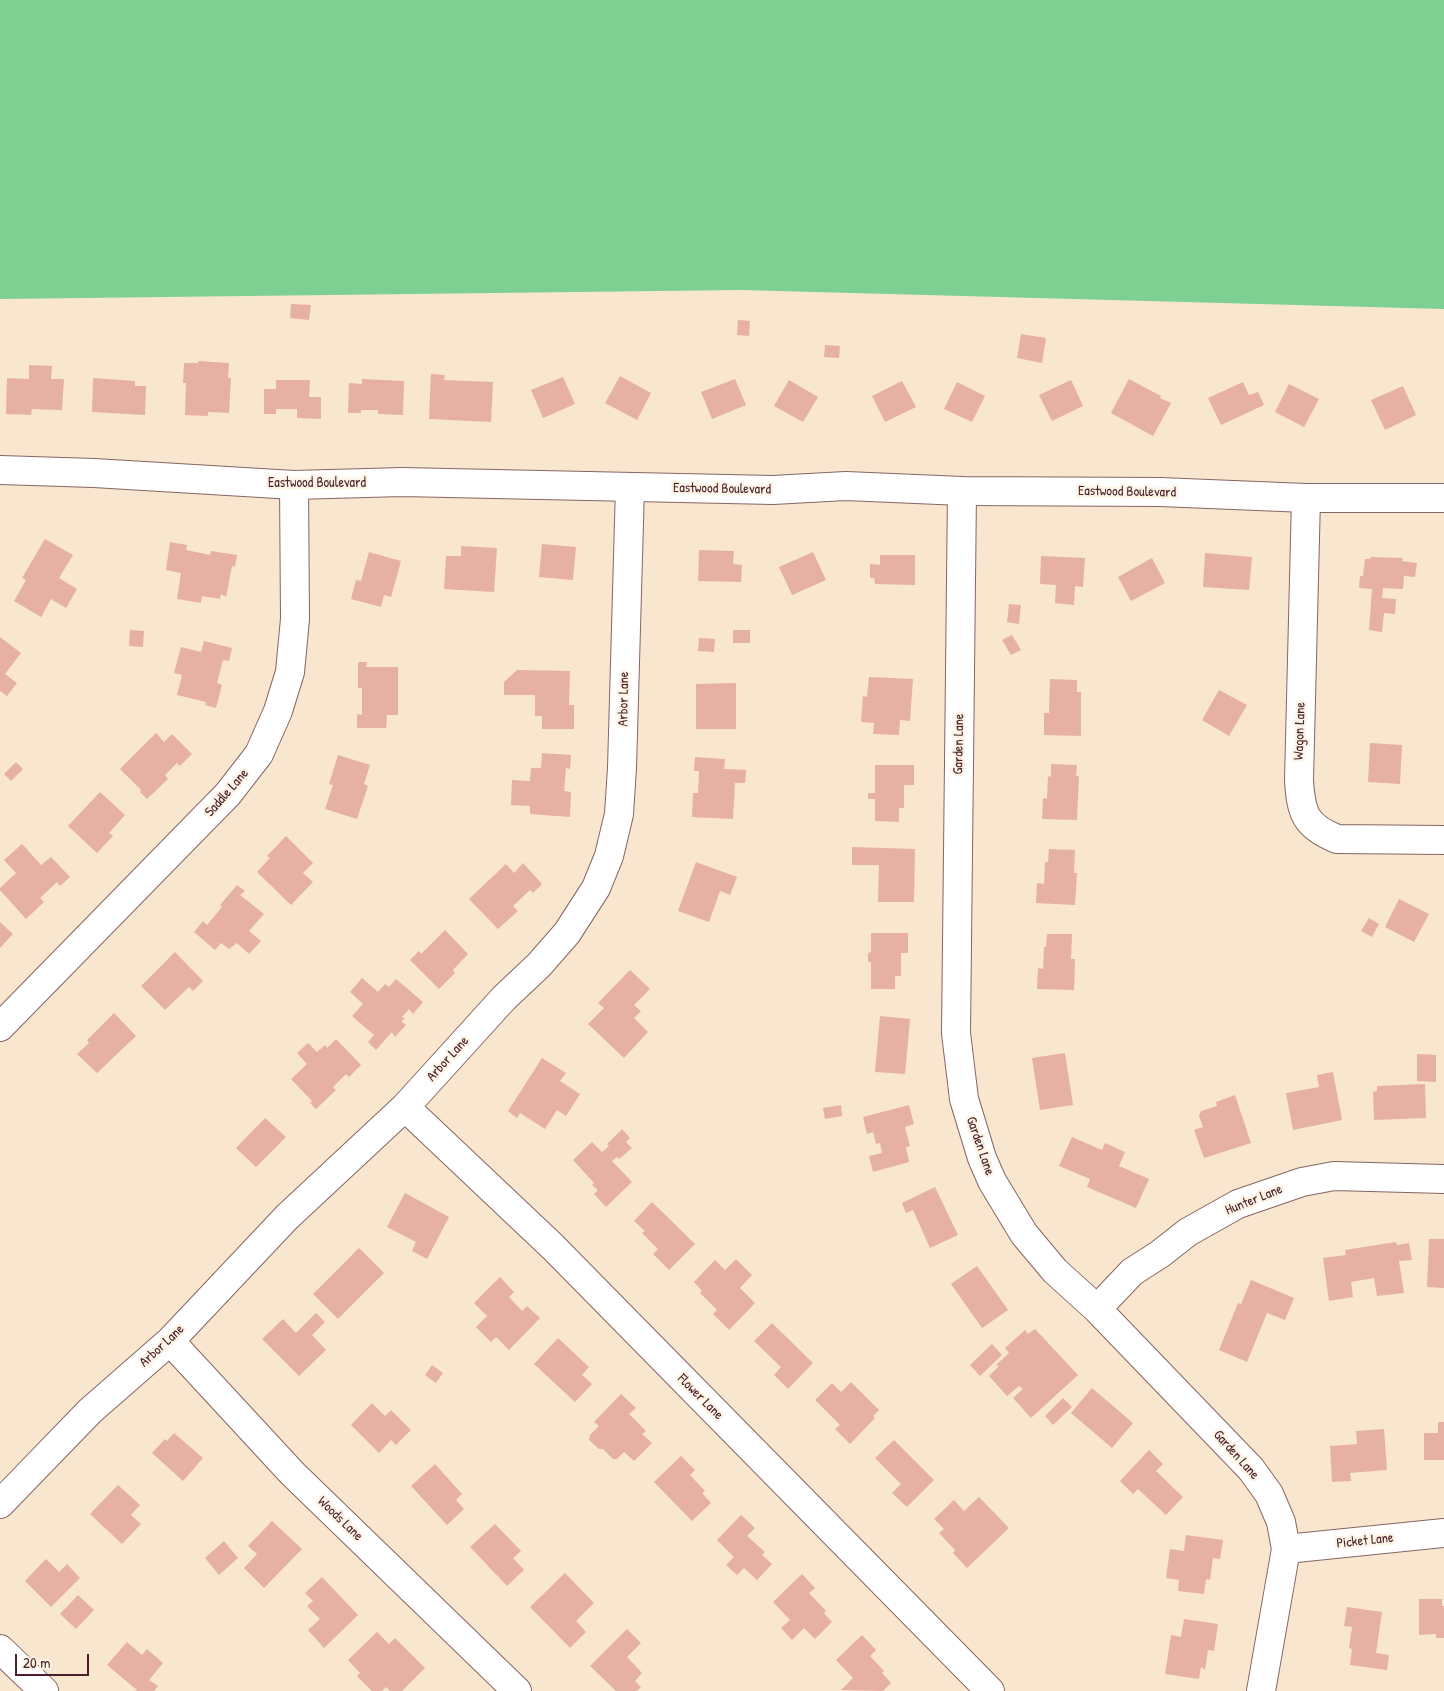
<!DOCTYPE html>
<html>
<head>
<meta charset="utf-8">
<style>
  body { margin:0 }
  #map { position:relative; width:1444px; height:1691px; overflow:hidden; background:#f8e6ce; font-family:"Patrick Hand",sans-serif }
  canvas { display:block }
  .scale { position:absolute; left:15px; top:1654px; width:74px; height:22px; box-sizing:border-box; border:2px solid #4a1f2b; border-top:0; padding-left:6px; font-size:15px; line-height:18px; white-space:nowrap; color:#4a1f2b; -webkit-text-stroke:4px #fcf5e5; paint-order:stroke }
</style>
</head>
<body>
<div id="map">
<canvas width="1444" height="1691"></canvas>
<div class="scale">20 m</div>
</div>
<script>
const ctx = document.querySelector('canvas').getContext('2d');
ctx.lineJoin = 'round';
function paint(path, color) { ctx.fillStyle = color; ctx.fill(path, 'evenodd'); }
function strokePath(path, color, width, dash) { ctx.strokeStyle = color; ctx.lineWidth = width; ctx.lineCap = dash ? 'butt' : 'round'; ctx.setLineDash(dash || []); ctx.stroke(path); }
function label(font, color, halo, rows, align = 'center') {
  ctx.font = font + ' "Patrick Hand",sans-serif'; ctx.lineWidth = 5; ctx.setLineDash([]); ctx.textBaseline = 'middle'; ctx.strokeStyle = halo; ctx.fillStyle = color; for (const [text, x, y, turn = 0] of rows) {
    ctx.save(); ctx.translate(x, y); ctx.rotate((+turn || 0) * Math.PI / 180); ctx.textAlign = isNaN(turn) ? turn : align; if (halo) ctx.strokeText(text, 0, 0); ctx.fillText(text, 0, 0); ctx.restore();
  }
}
paint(new Path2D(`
  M0,0H1444V309L741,290L0,299Z`), '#7dd092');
paint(new Path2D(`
  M291,304L311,305L309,320L290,318Z
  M738,320L750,321L749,336L737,335Z
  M1021,334L1046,338L1042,363L1017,358Z
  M825,345L840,346L839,358L824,357Z
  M198,361L229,363L228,378H231L229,413L208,412V416L185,415L186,383H183L184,363H198Z
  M29,365L52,366L51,379H64L62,410L32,409L31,415L6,414L7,378L29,379Z
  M431,374L445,375L444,380L493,382L491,422L429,419Z
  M620,376L651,393L637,420L605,403Z
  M563,377L575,404L543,418L531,390Z
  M93,378L135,381V386H146L145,415L92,412Z
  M362,379L404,381L403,415L378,414V410H361V413H348L349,383L362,384Z
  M735,379L746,405L712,419L701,392Z
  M1129,379L1161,396L1160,398L1171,403L1153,436L1111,413Z
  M276,380H310L309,397H321V419L297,418V409H276V414H264V389H276Z
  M789,380L818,397L803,422L774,406Z
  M1071,380L1083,406L1052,421L1039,395Z
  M902,381L916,407L885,422L872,396Z
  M957,382L985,396L972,422L944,409Z
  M1243,382L1249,395L1258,392L1264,405L1221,425L1208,398Z
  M1289,384L1319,399L1304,427L1275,412Z
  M1403,386L1416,415L1385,430L1371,400Z
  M45,539L73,555L59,578L77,589L66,608L51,599L41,617L14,601L26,580L22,578Z
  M170,542L187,545L186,550L210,555L211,551L237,555L235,567L232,566L226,597L221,594L220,599L202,596L201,603L177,599L181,573L166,570Z
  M542,544L576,547L573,580L539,577Z
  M461,546L497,548L494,592L444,589L446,556H461Z
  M699,550L734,551L733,564L742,565L741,582L698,581Z
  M369,552L401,561L391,597L384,595L381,607L351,599L356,580L361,581Z
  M813,552L826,580L792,595L779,567Z
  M1205,553L1252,557L1249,590L1203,587Z
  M880,555H915V585L875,584L874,578H870V564L880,565Z
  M1041,556L1085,558L1083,587L1075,586L1074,605L1055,603L1056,585L1040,584Z
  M1371,557L1403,558L1402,561L1417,563L1415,577L1404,576L1403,589L1383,588L1382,598L1396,599L1395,614L1384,613L1382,632L1369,630L1372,589L1359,588L1360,576H1363L1365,559H1370Z
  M1152,558L1165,583L1131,601L1118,577Z
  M1009,604L1021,605L1019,624L1007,622Z
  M130,630L144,631L143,647L129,646Z
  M733,630H750V643H733Z
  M1012,635L1021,650L1011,655L1002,640Z
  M0,637L21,653L5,674L17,683L7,696L0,691Z
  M699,638L715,639L714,652L698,651Z
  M204,641L232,648L229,661L223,660L217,683L222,685L216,708L205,705L206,702L177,695L182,675L174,673L181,647L201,652Z
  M358,662H367L366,667H398V715H387L386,728H357V714L362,715V688H358Z
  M517,670L570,671L569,705H574V729H542V716H535V695H504V682Z
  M869,677L913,679L910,721L900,720L899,735L873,734L874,723L861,722L863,696L867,697Z
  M1050,679L1077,680V692H1081V736L1044,735V713H1049Z
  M736,683V729H696V684Z
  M1219,690L1247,705L1229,736L1202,720Z
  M156,733L164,742L172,734L192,754L180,766L177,763L165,775L168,779L147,799L140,792L141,790L120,769Z
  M1370,743L1402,745L1400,784L1368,782Z
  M542,753L571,755L570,769L566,768L564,791L571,792L570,817L530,814V806L511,805L512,780L530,781L531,768H541Z
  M338,755L370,765L364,784L368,786L357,819L325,809L333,785L329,784Z
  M695,757L725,759L724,769L746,770L745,783H735L733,819L692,817L693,793H698L699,771H694Z
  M16,762L23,769L11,781L4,774Z
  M1051,764L1077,765L1076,776H1079L1077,820L1042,819L1043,798L1047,799L1048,776L1051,777Z
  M875,765H914V785H904V808H899V822L875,821V799H868V793H875Z
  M100,792L125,815L109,833L113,836L97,853L68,826Z
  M286,836L313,863L303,873L313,882L291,905L257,872L270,858L267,856Z
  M22,844L41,865L51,857L70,877L60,886L57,882L40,898L44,902L26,919L0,890V888L16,873L4,860Z
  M852,847L915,849L914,902H878L879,865H852Z
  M1049,849L1075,850L1074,873H1077L1075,905L1036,903L1037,883L1044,884L1045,862H1048Z
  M696,862L737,877L730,895L720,891L709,922L678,911Z
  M523,863L542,884L533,893L530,890L513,906L518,911L498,929L469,899L506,864L514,873Z
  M237,885L245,891L240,895L264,914L249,931L261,941L249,954L237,943L229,949L221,943L215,950L194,932L203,921L207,925L222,907L220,905Z
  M1399,899L1429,914L1414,942L1385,927Z
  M1369,918L1379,924L1372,937L1361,931Z
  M0,922L13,934L0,948Z
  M445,930L468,954L453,970L455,973L439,989L410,960L419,951L421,954Z
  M871,933H908V953H901V976H895V989H871V962H868V953L871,952Z
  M1047,934H1072L1071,959H1075L1074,990L1037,989L1038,968L1043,969L1044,947H1046Z
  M175,952L203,981L193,991L189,987L165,1010L141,986Z
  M630,970L650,989L634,1005L641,1011L634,1018L648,1032L624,1058L588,1024L604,1008L598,1003Z
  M362,978L378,992L385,984L389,987L396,979L423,1002L413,1014L409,1009L402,1017L405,1019L401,1021L406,1025L395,1037L392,1032L376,1050L368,1042L374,1035L352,1016L363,1004L350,992Z
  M114,1013L136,1036L97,1073L77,1054L89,1043L87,1040Z
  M880,1016L910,1019L905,1074L875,1072Z
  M336,1039L361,1065L349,1077L346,1074L333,1087L336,1090L316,1109L310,1103L312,1101L291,1079L307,1064L297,1053L308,1043L317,1052L325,1045L327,1048Z
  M1065,1053L1073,1105L1040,1110L1032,1058Z
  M1417,1054L1436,1055V1082L1417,1081Z
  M542,1058L566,1073L560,1081L580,1094L566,1116L557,1110L545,1129L520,1113L517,1118L508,1111Z
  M1333,1072L1342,1120L1293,1130L1286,1093L1319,1087L1317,1075Z
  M1425,1084L1426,1118L1374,1120L1373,1092L1377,1091V1086Z
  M1235,1095L1251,1143L1204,1158L1194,1130L1203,1127L1199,1116L1201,1111L1217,1106L1216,1102Z
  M841,1105L842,1116L825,1119L823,1108Z
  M909,1105L914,1124L905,1127L910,1146L906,1147L909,1162L873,1172L869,1156L882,1153L880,1143L876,1144L873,1132L867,1134L863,1117Z
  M265,1118L286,1137L256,1167L236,1148Z
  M622,1129L630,1138L626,1142L632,1148L619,1159L617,1157L612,1161L632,1182L606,1207L594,1194L598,1190L592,1185L594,1183L573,1160L592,1142L602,1152L609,1146L607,1144Z
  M1072,1137L1102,1150L1105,1143L1125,1152L1119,1166L1149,1179L1136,1208L1087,1187L1090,1179L1059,1166Z
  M935,1187L958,1235L930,1248L913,1210L906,1213L902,1203Z
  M405,1193L449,1217L427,1259L412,1251L416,1242L387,1227Z
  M652,1202L695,1244L669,1270L653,1254L658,1249L642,1233L645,1231L634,1221Z
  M1429,1239H1444V1288L1427,1287Z
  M1396,1242L1397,1245L1409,1243L1412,1260L1399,1261L1404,1293L1377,1296L1374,1278L1351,1282L1353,1297L1329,1301L1323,1258L1346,1255L1345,1250Z
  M359,1248L384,1273L338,1319L313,1294Z
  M736,1259L752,1275L740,1288L755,1303L729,1330L713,1314L717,1310L700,1293L702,1291L694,1282L715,1260L725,1270Z
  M977,1266L1008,1310L982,1328L951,1284Z
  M500,1277L514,1292L509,1297L522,1311L527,1306L540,1318L509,1350L496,1337L491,1342L476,1327L487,1316L474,1303Z
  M1251,1280L1294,1298L1285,1320L1267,1313L1247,1362L1219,1350L1238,1303L1241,1304Z
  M316,1313L325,1322L312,1335L326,1350L299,1376L262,1339L283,1319L296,1333Z
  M772,1323L813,1363L788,1389L774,1375L781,1367L754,1341Z
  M1035,1329L1078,1375L1031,1418L1013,1398L1023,1389L1019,1386L1007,1396L989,1376L999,1366L996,1365L1009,1353L1005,1348L1025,1330L1028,1334Z
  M558,1338L589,1367L582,1375L592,1384L575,1402L534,1364Z
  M992,1344L1002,1355L980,1376L970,1365Z
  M432,1365L443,1373L436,1383L425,1375Z
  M851,1382L879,1410L873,1416L875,1418L850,1444L835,1429L840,1425L815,1400L832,1383L841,1392Z
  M1092,1388L1133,1423L1112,1448L1071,1413Z
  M621,1394L636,1408L629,1414L646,1431L642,1434L652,1443L634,1461L624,1452L617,1459H613L603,1449H599L589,1440L590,1435L599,1426L594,1422Z
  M1063,1398L1072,1407L1053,1425L1045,1416Z
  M372,1403L385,1416L391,1410L411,1430L396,1445L391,1440L379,1453L351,1425Z
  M1438,1422H1444V1460H1424V1433H1438Z
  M1384,1429L1387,1470L1350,1473L1351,1481L1332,1482L1330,1446L1357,1444L1356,1431Z
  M174,1433L203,1458L183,1481L152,1453L165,1439L167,1441Z
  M894,1440L934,1480L907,1507L892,1493L901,1484L875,1458Z
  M1149,1450L1163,1464L1156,1471L1183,1497L1166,1515L1138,1489L1133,1494L1120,1481Z
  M681,1456L695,1470L690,1475L705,1491L702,1493L711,1503L692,1521L654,1482Z
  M435,1464L462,1494L456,1500L464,1509L447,1525L411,1486Z
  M118,1485L140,1505L131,1515L141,1524L122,1544L90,1514Z
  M979,1497L1009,1528L967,1568L953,1553L955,1550L939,1533L944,1529L934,1519L954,1500L964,1511Z
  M741,1515L755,1528L747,1536L765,1552L762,1555L772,1564L757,1580L744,1568L737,1575L726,1565L734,1557L717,1540Z
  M272,1521L302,1549L264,1588L244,1568L257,1554L248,1546Z
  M495,1524L521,1551L513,1558L524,1570L507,1586L470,1547Z
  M1186,1535L1223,1540L1220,1559L1213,1558L1210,1580L1206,1579L1204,1594L1178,1591L1179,1580L1166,1578L1170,1549L1184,1551Z
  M224,1541L238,1558L219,1575L205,1558Z
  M46,1559L59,1572L67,1564L80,1578L51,1607L25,1581Z
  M565,1573L594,1603L576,1621L586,1632L570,1648L530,1607Z
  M802,1574L815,1588L809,1593L826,1611L824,1613L832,1622L815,1639L804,1628L792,1640L781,1628L790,1620L773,1602Z
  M322,1577L358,1615L324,1648L308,1630L320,1619L307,1606L313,1601L305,1593Z
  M78,1595L94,1610L76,1629L60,1614Z
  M1419,1599H1442V1606H1444V1638H1436V1634L1419,1635Z
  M1347,1607L1382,1612L1376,1653L1389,1655L1387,1670L1350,1665L1352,1649L1349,1648L1352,1627L1344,1626Z
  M1184,1619L1218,1624L1214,1651L1208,1650L1205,1670L1201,1667L1199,1679L1165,1674L1171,1635L1181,1637Z
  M627,1629L641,1643L627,1657L642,1673L635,1681L641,1687L637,1691H616L590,1666Z
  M377,1632L389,1644L395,1638L425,1668L402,1691H390L386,1687L382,1691H372L357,1676L360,1673L348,1660Z
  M862,1635L876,1650L870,1656L884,1671L882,1673L891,1683L883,1691L841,1690L853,1678L836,1660Z
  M127,1642L142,1655L147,1649L163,1663L149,1680L158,1686L154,1691H136L137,1690L107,1665Z`), '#e7b0a4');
const minor = new Path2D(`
  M962,491L956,1033L964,1099L982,1158L992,1181L1024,1234L1055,1271L1097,1309L1251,1469L1269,1494L1281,1522L1286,1549L1261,1691
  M1306,498L1299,780C1301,813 1305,826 1337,839L1444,840
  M0,1027L228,794L259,754L278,711L290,672L295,619L294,485
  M405,1107L553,1247L990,1691
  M1097,1309L1132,1272L1160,1254L1188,1232L1238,1204L1302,1182L1334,1176L1444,1179
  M170,1341L292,1473L517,1691
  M0,1504L90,1411L170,1341L287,1217L405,1107L504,998L539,965L567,933L596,888L609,856L619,814L622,768L630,487
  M1286,1549L1444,1533
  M0,1649L44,1691`);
const tertiary = new Path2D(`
  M0,470L94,473L294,485L402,482L773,490L846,486L962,491L1160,492L1306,498H1444`);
strokePath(minor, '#876564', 30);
strokePath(tertiary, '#876564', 30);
strokePath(minor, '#fff', 28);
strokePath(tertiary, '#fff', 28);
label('14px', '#4a1f2b', '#fcf5e5', [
  ["Eastwood Boulevard",317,483],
  ["Eastwood Boulevard",722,489,1],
  ["Eastwood Boulevard",1127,492,1],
  ["Arbor Lane",624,699,-89],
  ["Wagon Lane",1300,731,-88],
  ["Garden Lane",959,744,-89],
  ["Saddle Lane",227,793,-49],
  ["Arbor Lane",448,1059,-48],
  ["Garden Lane",980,1146,71],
  ["Hunter Lane",1254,1200,-22],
  ["Arbor Lane",162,1346,-43],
  ["Flower Lane",700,1397,45],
  ["Garden Lane",1236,1455,48],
  ["Woods Lane",340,1519,44],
  ["Picket Lane",1365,1541,-6]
]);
</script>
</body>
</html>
